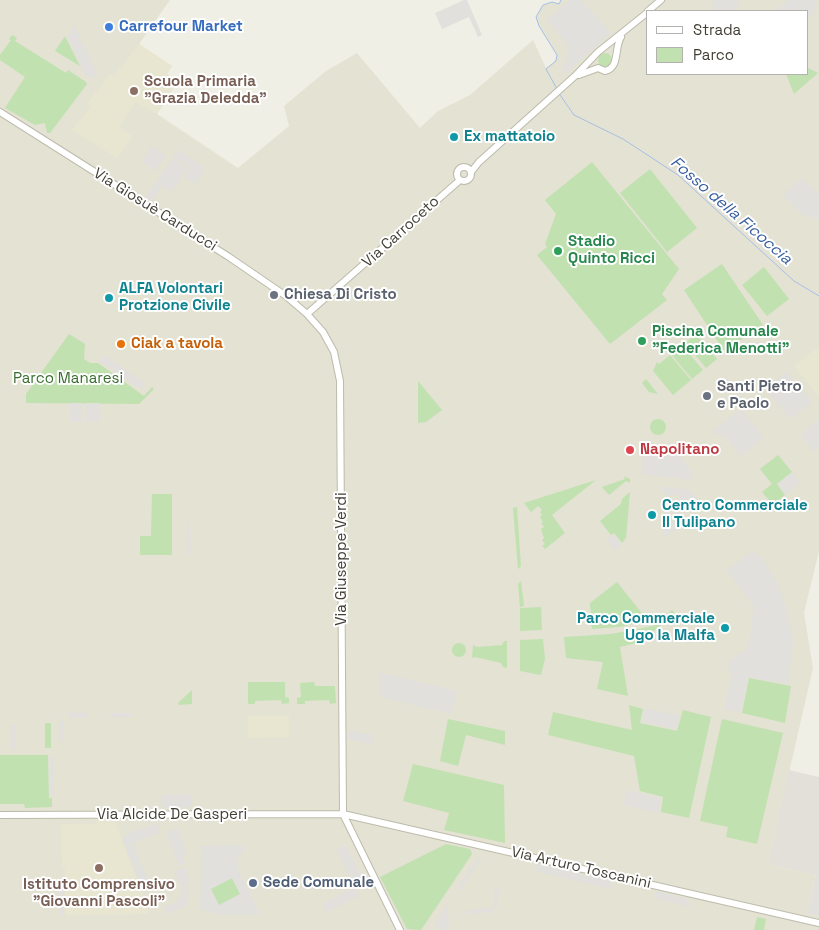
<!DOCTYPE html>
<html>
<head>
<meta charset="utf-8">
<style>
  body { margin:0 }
  #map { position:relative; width:819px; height:930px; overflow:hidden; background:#f0efe5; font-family:"Space Grotesk",sans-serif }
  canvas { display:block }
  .legend { position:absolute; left:646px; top:10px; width:162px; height:65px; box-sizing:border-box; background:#fff; border:1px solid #b3b2ae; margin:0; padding:6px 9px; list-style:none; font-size:15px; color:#423f35 }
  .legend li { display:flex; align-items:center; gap:10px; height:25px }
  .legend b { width:25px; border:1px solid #b3b2ae }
</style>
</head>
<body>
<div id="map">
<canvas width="819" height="930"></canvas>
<ul class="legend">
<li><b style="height:6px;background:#fff"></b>Strada</li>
<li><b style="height:14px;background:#c1e1b1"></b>Parco</li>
</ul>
</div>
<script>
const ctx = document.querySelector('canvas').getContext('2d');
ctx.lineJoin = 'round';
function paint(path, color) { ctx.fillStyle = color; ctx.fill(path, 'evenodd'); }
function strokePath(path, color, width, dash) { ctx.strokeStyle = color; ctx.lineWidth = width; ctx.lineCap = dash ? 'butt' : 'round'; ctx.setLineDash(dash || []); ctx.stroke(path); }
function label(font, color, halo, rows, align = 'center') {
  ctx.font = font + ' "Space Grotesk",sans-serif'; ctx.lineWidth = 4; ctx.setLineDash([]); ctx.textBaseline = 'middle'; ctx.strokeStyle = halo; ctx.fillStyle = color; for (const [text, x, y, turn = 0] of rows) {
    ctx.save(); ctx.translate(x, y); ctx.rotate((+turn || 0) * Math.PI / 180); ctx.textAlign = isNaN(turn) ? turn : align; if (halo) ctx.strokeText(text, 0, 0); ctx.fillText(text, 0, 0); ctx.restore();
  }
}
paint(new Path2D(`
  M0,0H170L139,44L172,66L167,74L178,81L157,114L238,168L289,126L284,106L326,71L357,53L420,128L438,111L470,95L533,40L546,68L555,61L557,55L539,26L536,17L543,5L552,2L558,4L561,0H819V551L804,613L813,668L768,864L816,875L807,914L819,916V930H0ZM648,11H808V74H648Z`), '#e4e2d3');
paint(new Path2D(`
  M789,770L819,777V916L807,914L816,875L768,864Z`), '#e2e0d9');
paint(new Path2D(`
  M139,44L172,66L167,74L178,81L157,114L136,102L119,127L133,136L117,158L72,130L91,106L87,104L110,74L114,76Z
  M819,346V398L794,366Z
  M248,716H289V737L248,738Z
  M96,821H115L150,914L66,915L65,867L62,866L61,824H95Z`), '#e8e6d0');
paint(new Path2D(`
  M12,35L17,38L15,41L66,73L68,70L86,82L87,84L50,133H47L45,123L35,125L5,108L25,77L0,60V55L11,40L9,39Z
  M65,36L80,66L55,51Z
  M598 60a7 7 0 1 1 14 0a7 7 0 1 1-14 0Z
  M808,68L818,73L794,94L786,74H808Z
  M592,162L679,269L662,294L667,300L610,344L537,255L547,247L545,244L556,214L545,200Z
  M650,169L697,228L667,252L620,193Z
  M722,264L763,325L724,351L684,290Z
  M764,267L789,299L767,316L742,285Z
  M69,334L85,344L84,359L90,363H98L144,396L152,387L154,389L139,404L26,403V394Z
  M696,334L717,359L706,368L685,343Z
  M682,345L703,370L692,379L671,354Z
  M670,355L691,380L673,395L653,371L657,362L659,364Z
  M646,379L658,394L649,392L642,383Z
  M418,381L442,410L426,422L418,423Z
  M650 427a8 8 0 1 1 16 0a8 8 0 1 1-16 0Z
  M778,455L792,472L777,484L785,495L773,505L762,492L772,484L760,469Z
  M624,476L630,479V483L626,481L609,495L602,487L625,479Z
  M596,480L552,515L565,533L545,549L542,546L545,544L542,540L544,538L541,529L544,527L541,523L543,522L540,517L542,515L540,512L542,510L538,506L531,512L524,503Z
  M630,492L626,538L622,543L614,533L611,535L600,521L621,504L622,499Z
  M152,494H172V555H140V536H151Z
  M517,507L521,566L518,569L513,508Z
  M521,581L524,606L520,607L518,584Z
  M617,582L648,621L619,627L592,629L590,603Z
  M541,607L542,630L520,631V608Z
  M672,610L675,613L641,642L620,647L628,696L597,689L603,662L566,658L564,637L611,634L653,626Z
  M543,639L545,659L541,675L520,671V640Z
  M504,641H507V668L503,667L501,663L475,657L472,658L473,645L477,647L502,645Z
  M452 650a7 7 0 1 1 14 0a7 7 0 1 1-14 0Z
  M749,678L791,686L785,723L742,713Z
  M248,682H285V697L289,698V703L282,704L281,700L255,701V704H248Z
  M314,682L315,686H335L336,703L330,704L329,700L305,701V704H297V698L301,697L300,683Z
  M192,690V704L179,705L178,703Z
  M629,705L643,709L640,723L677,731L683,710L711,717L689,818L661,812L663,797L640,791L634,756L548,735L553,712L632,730Z
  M448,719L505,731V745L466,735L458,766L440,761Z
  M722,719L783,733L757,844L726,837L728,827L700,821Z
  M45,723H51V748H45Z
  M0,755H48L49,798H52V807L25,808L24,804H0Z
  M413,764L504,785L505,843L444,830L449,813L403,801Z
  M446,844L470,849L472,854L421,930L407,929L380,877Z
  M232,878L241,894L219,906L210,889Z
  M757,917L766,919L764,930H754Z`), '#c1e1b1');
paint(new Path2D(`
  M464,0H467L482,35L478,37L469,17L442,29L435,13Z
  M570,0H581L611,33L564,75L562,71L567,59V44L547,20Z
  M713,0H738L739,1L735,11L712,9Z
  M789,0H815L817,9L808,17V11H776Z
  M74,25L97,74L93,79L84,73L67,37Z
  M152,146L166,156L155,171L142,161Z
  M178,150L203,166V173L196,184L184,177L190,167L173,157Z
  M172,159L187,168L171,192L162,186L152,201L146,197Z
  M802,178L810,187L819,192V219L803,215L782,195Z
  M104,355L145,383L141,389L99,361Z
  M787,372L812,402L792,418L789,417L765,389Z
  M70,403H82V422H70Z
  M86,403H99L100,422H86Z
  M741,409L764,438L741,456L726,438L712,432Z
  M819,420V447L814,452L801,434Z
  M655,444L678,455L690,470L692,480L641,474L644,452L647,447Z
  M792,472L800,482L785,495L777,484Z
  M660,486L689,490L698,500L673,520L678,527L665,537L663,534L665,508L674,513L678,509L680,494L667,496Z
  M187,521H190L191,555H187Z
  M614,535L622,545L615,551L606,540Z
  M751,552L760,555L777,582L786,608L793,641L788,684L748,677L740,712L724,709L732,675L727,663L749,646L754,606L726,570Z
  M379,672L457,691L451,714L381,697Z
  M645,708L680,716L676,729L642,722Z
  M85,712L89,716L87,718H71L66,713Z
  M109,713H131L134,716L114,718Z
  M63,718L64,739L59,744V722Z
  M15,723L16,750H11V724Z
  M349,731L374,735L373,744L348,739Z
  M50,757H53L54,796H50Z
  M627,790L661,798L658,813L624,805Z
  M191,794V807H161V795Z
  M157,823L160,833L133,843L140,862L132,865L122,838L128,836L127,834Z
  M177,828L187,854L183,855L186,863L179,866L166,832Z
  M242,845L243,852L238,857L237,867L261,915H214V912L200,910L202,846ZM232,878L240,894L219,905L211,889Z
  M345,845L367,885L356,890L336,849Z
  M482,857L461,889L455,890L478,858Z
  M141,863L149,883L141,887L133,866Z
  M536,864L612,881L610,889L534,871Z
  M819,866V911L818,916L808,913Z
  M181,868H188L187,906L166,914L164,907L175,903L180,898L182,889L174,871Z
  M60,883H64V915H60Z
  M353,888L359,896L326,913L322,904Z
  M495,888H499L497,907L493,908L494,912L466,914V910L493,908Z
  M655,891L686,898L691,907L657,899Z
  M447,904L449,925L445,930H439L436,922Z`), '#e1e0dc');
strokePath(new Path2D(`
  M557,89L546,69L556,61L557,55L539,26L536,17L543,5L552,2L559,4L561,0
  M560,95L574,115L623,139L678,175L794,281L819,296`), '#a6bfe7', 1);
const tertiary = new Path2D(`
  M648,11L661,0
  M579,75L598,68L605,71C620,68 614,48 621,37
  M0,112L229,257L286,296L307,314L323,332L334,352L340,381L343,814L400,930
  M457 174a7 7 0 1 1 14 0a7 7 0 1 1-14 0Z
  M471,172L479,162L575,76L598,52L648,12
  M307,314L460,180
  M0,815L343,814L819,923`);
strokePath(tertiary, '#bdbbab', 8);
strokePath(tertiary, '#fff', 6);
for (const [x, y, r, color] of [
  [109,27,5,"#3f7fe0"],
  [134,91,5,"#8d6e63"],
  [454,137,5,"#0f9aa8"],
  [558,251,5,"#2e9e5b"],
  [274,295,5,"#6b7280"],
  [109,298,5,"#0f9aa8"],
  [642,341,5,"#2e9e5b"],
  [121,344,5,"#e8710a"],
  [707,396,5,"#6b7280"],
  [630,450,5,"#e0444e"],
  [652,515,5,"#0f9aa8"],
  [725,628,5,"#0f9aa8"],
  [99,868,5,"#8d6e63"],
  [253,883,5,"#5c6f8a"]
]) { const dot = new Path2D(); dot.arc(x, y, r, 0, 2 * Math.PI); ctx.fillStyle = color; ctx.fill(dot); strokePath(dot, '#fff', 2); }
label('bold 15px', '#366cbe', '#fff', [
  ["Carrefour Market",119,27]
], 'left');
label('bold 15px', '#785e54', '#fff', [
  ["Scuola Primaria",144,82],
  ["\"Grazia Deledda\"",144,99],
  ["Istituto Comprensivo",99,885,"center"],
  ["\"Giovanni Pascoli\"",99,902,"center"]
], 'left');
label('bold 15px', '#0d838f', '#fff', [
  ["Ex mattatoio",464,137],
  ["ALFA Volontari",119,289],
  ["Protzione Civile",119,306],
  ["Centro Commerciale",662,506],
  ["Il Tulipano",662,523],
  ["Parco Commerciale",715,619,"right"],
  ["Ugo la Malfa",715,636,"right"]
], 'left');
label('15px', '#423f35', '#fff', [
  ["Via Giosuè Carducci",155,210,32],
  ["Via Carroceto",401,232,-42],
  ["Via Giuseppe Verdi",342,559,-90],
  ["Via Alcide De Gasperi",172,815],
  ["Via Arturo Toscanini",581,868,13]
]);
label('bold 15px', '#27864d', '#fff', [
  ["Stadio",568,242],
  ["Quinto Ricci",568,259],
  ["Piscina Comunale",652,332],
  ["\"Federica Menotti\"",652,349]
], 'left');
label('bold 15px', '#5b616d', '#fff', [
  ["Chiesa Di Cristo",284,295],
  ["Santi Pietro",717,387],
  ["e Paolo",717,404]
], 'left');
label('bold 15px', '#c56008', '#fff', [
  ["Ciak a tavola",131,344]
], 'left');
label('15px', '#396d2f', '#fff', [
  ["Parco Manaresi",68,379]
]);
label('bold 15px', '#be3a42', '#fff', [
  ["Napolitano",640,450]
], 'left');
label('bold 15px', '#4e5e75', '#fff', [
  ["Sede Comunale",263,883]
], 'left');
label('italic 16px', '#3a60a1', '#fff', [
  ["Fosso della Ficoccia",731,211,41]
]);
</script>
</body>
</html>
